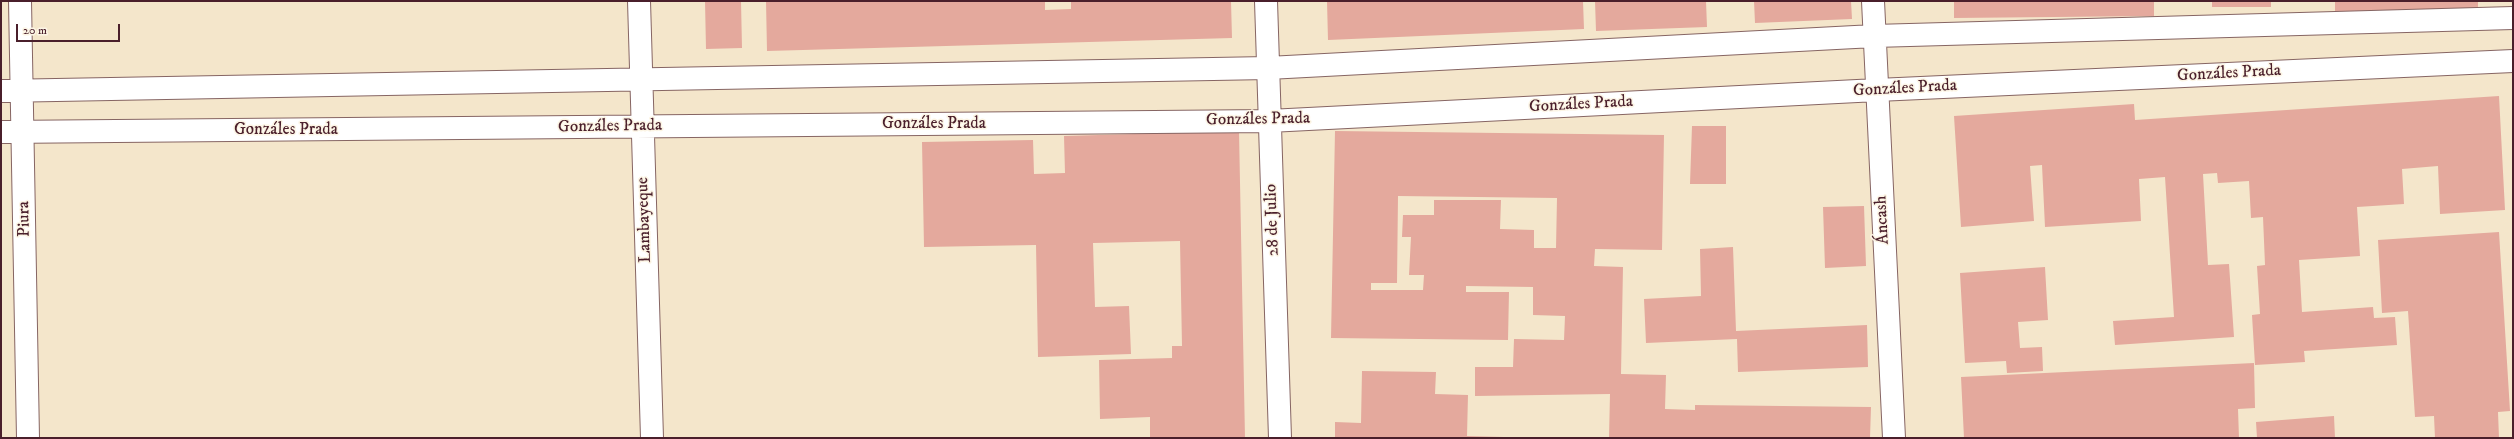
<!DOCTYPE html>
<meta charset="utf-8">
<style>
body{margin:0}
#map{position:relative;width:2514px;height:439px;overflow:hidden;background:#f4e6cb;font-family:"IM FELL DW Pica",serif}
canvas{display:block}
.frame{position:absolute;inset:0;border:2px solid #4a1f2b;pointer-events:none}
.scale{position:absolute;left:16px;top:24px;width:104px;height:18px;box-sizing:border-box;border:2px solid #4a1f2b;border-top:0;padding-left:5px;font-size:12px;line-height:14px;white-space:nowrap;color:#4a1f2b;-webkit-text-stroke:3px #fcf5e5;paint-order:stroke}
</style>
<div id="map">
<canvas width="2514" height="439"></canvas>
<div class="frame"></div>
<div class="scale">20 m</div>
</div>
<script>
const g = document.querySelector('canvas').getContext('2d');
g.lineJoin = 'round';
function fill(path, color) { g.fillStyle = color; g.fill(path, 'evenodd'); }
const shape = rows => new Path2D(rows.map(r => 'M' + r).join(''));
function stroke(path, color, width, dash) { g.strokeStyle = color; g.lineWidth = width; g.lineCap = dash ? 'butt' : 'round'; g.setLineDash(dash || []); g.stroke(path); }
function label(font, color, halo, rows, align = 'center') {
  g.font = font + ' "IM FELL DW Pica",serif'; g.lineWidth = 3; g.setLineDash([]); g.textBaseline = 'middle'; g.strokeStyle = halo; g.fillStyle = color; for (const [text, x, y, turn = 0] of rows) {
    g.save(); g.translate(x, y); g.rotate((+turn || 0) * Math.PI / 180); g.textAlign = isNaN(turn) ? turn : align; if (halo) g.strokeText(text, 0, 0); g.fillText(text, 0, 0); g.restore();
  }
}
const building = shape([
 [705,1,741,1,742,48,706,49],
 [766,1,1045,1,1045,10,1071,9,1071,1,1231,1,1232,38,767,51],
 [1327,1,1583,1,1584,29,1328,40],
 [1595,1,1706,1,1707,27,1596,31],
 [1754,1,1851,1,1852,19,1755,23],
 [1954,1,2154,1,2154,16,1954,18],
 [2212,1,2271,1,2271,7,2212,7],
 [2335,1,2478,1,2478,12,2335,13],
 [2499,96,2505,210,2440,214,2438,166,2402,169,2404,204,2357,207,2360,256,2299,260,2302,312,2373,307,2374,318,2395,317,2397,345,2304,351,2305,362,2255,365,2252,315,2260,314,2257,266,2265,265,2263,217,2251,218,2249,181,2218,183,2217,173,2203,174,2208,265,2229,264,2234,337,2115,345,2113,321,2174,317,2165,177,2139,179,2141,221,2045,227,2042,165,2030,166,2034,221,1961,227,1954,116,2134,104,2135,120],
 [1692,126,1726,126,1726,184,1690,184],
 [1239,131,1245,438,1150,438,1150,417,1100,419,1099,360,1172,358,1172,346,1182,346,1180,241,1093,243,1095,307,1129,306,1131,354,1038,357,1036,245,924,247,922,142,1033,140,1034,174,1065,173,1064,136],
 [1335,131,1664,135,1662,250,1595,249,1594,266,1623,267,1621,374,1666,375,1665,409,1695,410,1695,405,1871,407,1870,438,1609,438,1610,394,1475,396,1475,367,1513,367,1514,339,1564,340,1565,316,1533,315,1533,287,1466,286,1466,292,1509,292,1508,340,1331,338],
 [1398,196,1557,198,1556,248,1534,248,1534,230,1500,229,1501,200,1434,200,1434,215,1403,215,1402,237,1411,237,1409,275,1424,275,1423,290,1371,290,1371,283,1397,283],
 [1864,206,1866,266,1825,268,1823,207],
 [2499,232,2510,411,2498,412,2499,438,2435,438,2434,416,2415,417,2408,311,2382,313,2378,240],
 [1733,247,1736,331,1867,325,1868,367,1738,372,1737,339,1646,343,1644,299,1701,296,1700,249],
 [2045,267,2048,320,2018,322,2020,348,2042,347,2043,371,2007,373,2006,361,1965,363,1960,273],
 [2254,363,2255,408,2238,409,2239,438,1964,438,1961,377],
 [1362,371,1436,372,1435,394,1468,395,1467,436,1541,438,1335,438,1335,422,1361,423],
 [2334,416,2335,438,2257,438,2256,422]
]);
const minor = shape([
 [20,1,28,438],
 [639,1,652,438],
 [1266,1,1280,438],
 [1873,1,1894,438],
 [1,91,1268,68,1874,36,2513,18],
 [1,132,1269,121,1877,90,2513,61]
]);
const streetNames = [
 ["Gonzáles Prada",2229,74,-3],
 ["Gonzáles Prada",1905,89,-3],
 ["Gonzáles Prada",1581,105,-3],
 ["Gonzáles Prada",1258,120,-1],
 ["Gonzáles Prada",934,124],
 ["Gonzáles Prada",610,127,-1],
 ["Gonzáles Prada",286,130],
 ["Piura",25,219,-91],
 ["Lambayeque",645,220,-92],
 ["28 de Julio",1273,220,-92],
 ["Áncash",1883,220,-93]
];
fill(building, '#e4a99d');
stroke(minor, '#866563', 24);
stroke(minor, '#fff', 22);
label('17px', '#4a1f2b', '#fcf5e5', streetNames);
</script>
